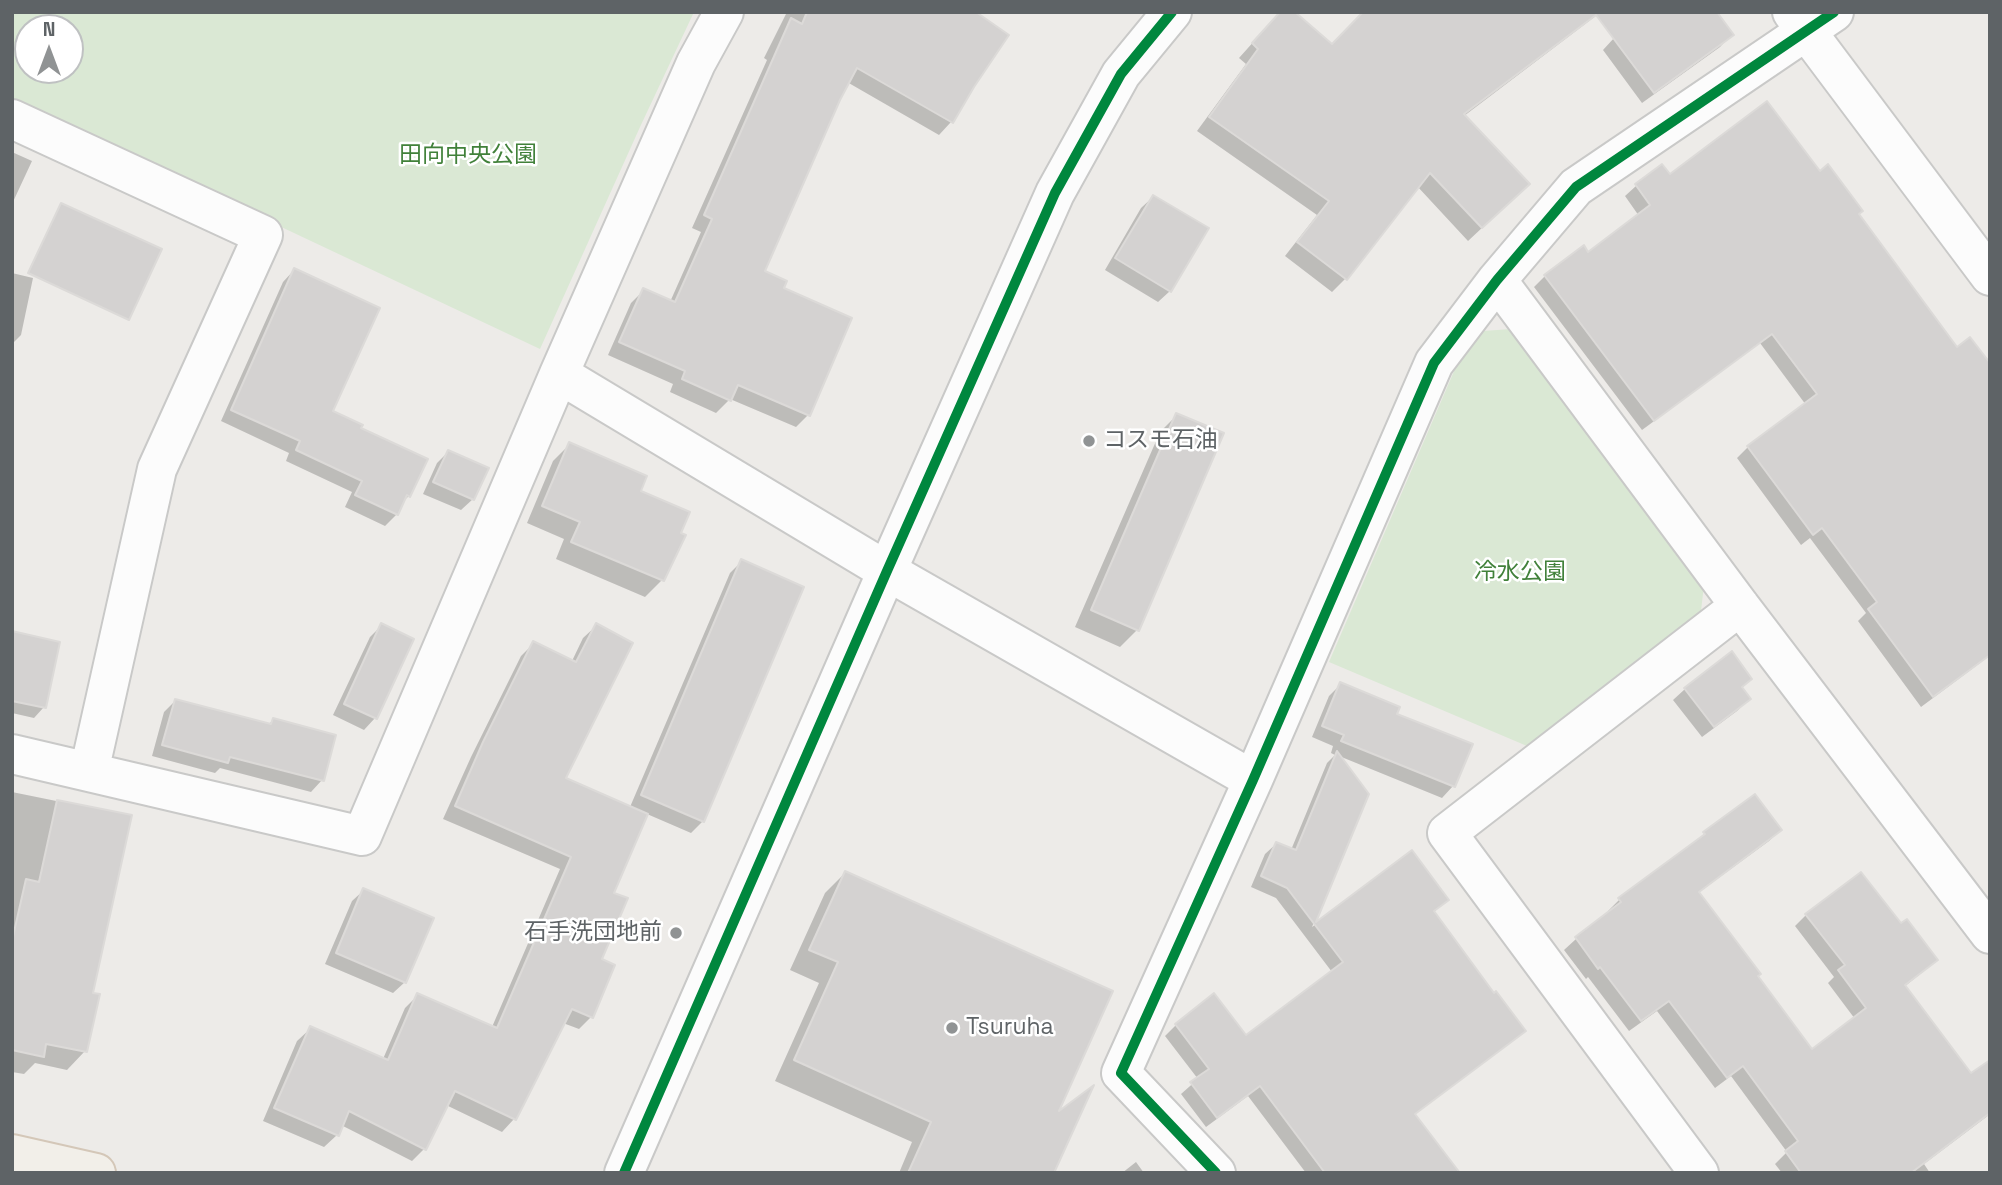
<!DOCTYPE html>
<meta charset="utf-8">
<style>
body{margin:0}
#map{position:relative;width:2002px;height:1185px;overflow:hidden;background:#edebe8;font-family:"Space Grotesk",sans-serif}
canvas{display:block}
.frame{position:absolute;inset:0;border:14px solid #5e6366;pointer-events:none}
.north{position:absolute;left:14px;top:14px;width:70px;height:70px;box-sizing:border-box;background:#fff;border:2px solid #bfc1c2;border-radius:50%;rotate:0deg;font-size:19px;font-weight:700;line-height:28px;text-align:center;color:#5e6366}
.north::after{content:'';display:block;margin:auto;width:24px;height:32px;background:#909394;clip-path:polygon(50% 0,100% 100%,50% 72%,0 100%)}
</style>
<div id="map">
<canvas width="2002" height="1185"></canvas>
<div class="frame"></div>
<div class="north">N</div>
</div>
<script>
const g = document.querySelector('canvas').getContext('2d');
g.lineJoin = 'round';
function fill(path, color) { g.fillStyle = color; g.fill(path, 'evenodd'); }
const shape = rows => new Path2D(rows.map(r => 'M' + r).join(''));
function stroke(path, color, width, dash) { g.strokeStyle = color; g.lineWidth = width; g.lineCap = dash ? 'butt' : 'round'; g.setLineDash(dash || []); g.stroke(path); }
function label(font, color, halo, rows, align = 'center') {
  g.font = font + ' "Space Grotesk","Noto Sans JP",sans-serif'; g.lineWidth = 5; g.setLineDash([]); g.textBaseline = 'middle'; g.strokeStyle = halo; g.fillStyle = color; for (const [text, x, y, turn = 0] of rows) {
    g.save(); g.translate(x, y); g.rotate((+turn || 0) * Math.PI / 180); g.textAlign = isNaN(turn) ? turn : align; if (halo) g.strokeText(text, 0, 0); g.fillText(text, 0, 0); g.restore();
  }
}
const green = shape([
 [12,12,694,12,640,127,540,349,12,100],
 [28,28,70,28,70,70,28,70],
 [1511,329,1704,585,1701,611,1527,746,1329,662,1461,355,1483,331]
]);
const shadow = shape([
 [787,12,973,12,951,122,939,135,847,82,762,271,782,289,808,415,796,427,730,399,716,413,670,392,673,384,608,355,631,303,644,290,670,302,701,232,692,228,767,60,764,58],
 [1601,12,1464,116,1514,198,1468,241,1417,186,1345,279,1332,292,1285,256,1317,215,1197,131,1246,64,1239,58,1273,20,1332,47],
 [1731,35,1720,47,1642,103,1603,50,1614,38],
 [12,152,32,161,12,204],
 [1662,166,1669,176,1820,173,1857,214,1990,653,1980,663,1921,707,1858,621,1866,613,1810,538,1801,545,1737,458,1748,447,1806,405,1760,343,1642,430,1534,287,1545,276,1588,254,1639,216,1625,196,1636,186],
 [1153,197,1170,291,1158,302,1105,270,1141,208],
 [294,270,331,412,359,429,409,496,402,502,397,514,385,526,345,507,352,492,286,461,289,453,221,421,283,282],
 [12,273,33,278,21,335,12,344],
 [1177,415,1137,630,1120,647,1075,627,1160,432],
 [570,444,638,492,662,580,645,597,556,559,564,539,527,523,553,461],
 [448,452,473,499,461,510,423,494,437,463],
 [742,561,703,821,691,833,647,814,612,894,591,1017,579,1029,563,1023,514,1119,502,1132,446,1105,425,1148,412,1161,341,1125,337,1135,324,1147,263,1121,297,1041,310,1029,383,1059,405,1008,418,995,492,1027,560,869,443,819,471,757,521,656,534,643,572,661,583,638,596,626,564,779,630,807,730,573],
 [381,626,375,718,364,730,333,715,370,637],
 [12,633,44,707,34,718,12,713],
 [1750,679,1741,689,1749,699,1737,711,1702,737,1673,700,1685,689],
 [1341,684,1394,715,1453,786,1442,798,1339,756,1367,794,1312,927,1412,853,1447,900,1433,913,1494,995,1524,1031,1513,1041,1414,1115,1359,1144,1321,1173,1306,1173,1248,1096,1206,1127,1181,1094,1198,1079,1165,1036,1176,1025,1246,1038,1332,972,1276,898,1251,887,1265,854,1276,844,1291,850,1327,763,1335,755,1331,753,1333,746,1312,737,1329,696],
 [175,701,268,725,273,720,322,780,311,792,220,768,215,773,152,756,164,712],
 [12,792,130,816,91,994,85,1051,67,1070,35,1063,24,1074,12,1072],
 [1780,830,1769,841,1698,893,1756,977,1812,1051,1855,1019,1828,983,1834,977,1795,926,1806,915,1901,926,1936,960,1924,971,1904,987,1971,1076,1990,1062,1990,1116,1989,1115,1924,1164,1930,1173,1782,1173,1775,1164,1787,1152,1731,1076,1715,1088,1657,1011,1629,1031,1588,977,1586,979,1564,950,1576,939,1610,913,1608,911,1619,900,1694,845,1705,833],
 [845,873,1055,1116,1052,1173,899,1173,912,1142,775,1081,819,983,790,970,825,893],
 [364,890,405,982,393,993,325,964,352,901],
 [1136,1162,1144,1173,1122,1173]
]);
const building = shape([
 [807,12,976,12,1009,35,974,87,953,123,857,68,840,100,765,271,787,281,784,288,852,318,810,416,738,385,731,401,682,379,685,371,619,342,643,288,675,302,712,219,704,215,791,18,802,24,807,12],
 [1280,12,1295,12,1332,44,1363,12,1717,12,1734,35,1654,93,1596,15,1464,114,1530,184,1482,228,1430,173,1347,280,1297,242,1329,201,1209,117,1258,49,1252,43,1280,12],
 [1767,101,1820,171,1828,164,1863,211,1859,214,1957,347,1970,337,1990,363,1990,655,1933,697,1868,609,1877,602,1822,528,1813,535,1747,446,1817,394,1772,334,1654,421,1544,275,1584,245,1588,252,1650,205,1635,184,1662,164,1670,174,1767,101],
 [1153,195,1209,228,1171,292,1115,258,1153,195],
 [61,203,162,249,129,320,28,273,61,203],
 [294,268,380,308,333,411,363,425,361,428,428,459,410,497,407,495,398,515,355,495,362,481,296,450,300,441,231,410,294,268],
 [1176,413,1224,433,1139,631,1091,610,1176,413],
 [569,442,647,476,641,491,690,512,681,533,686,535,664,581,571,542,580,522,542,506,569,442],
 [448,450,489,468,474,500,433,482,448,450],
 [741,559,804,587,704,822,641,795,741,559],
 [381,623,414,639,377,719,344,704,381,623],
 [596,623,633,643,566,778,648,814,614,893,628,898,602,959,615,965,593,1018,572,1009,516,1120,455,1091,426,1150,349,1111,339,1136,274,1108,310,1026,388,1060,417,993,497,1028,571,857,455,806,483,742,533,641,576,662,596,623],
 [12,631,60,642,46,708,12,701,12,631],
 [1732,651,1752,679,1742,687,1751,699,1714,727,1684,688,1732,651],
 [1340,682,1400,707,1397,714,1473,744,1455,787,1341,741,1344,735,1322,726,1340,682],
 [175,699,271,724,273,718,336,735,324,781,230,757,228,763,162,745,175,699],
 [1337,751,1369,794,1316,922,1412,850,1449,900,1434,911,1494,993,1496,991,1526,1031,1415,1114,1460,1173,1325,1173,1260,1086,1217,1118,1190,1082,1209,1069,1175,1024,1214,993,1246,1035,1343,962,1287,888,1261,876,1276,842,1296,850,1337,751],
 [1755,794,1782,830,1699,892,1761,974,1758,976,1812,1049,1866,1008,1838,970,1845,965,1805,914,1861,872,1901,923,1907,919,1938,960,1905,985,1971,1073,1990,1060,1990,1113,1911,1173,1801,1173,1785,1151,1798,1141,1743,1066,1727,1078,1669,1001,1641,1021,1600,967,1598,969,1575,937,1621,902,1618,898,1705,834,1703,832,1755,794],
 [57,800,132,815,93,993,100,994,87,1052,46,1044,44,1057,12,1050,12,941,26,879,39,882,57,800],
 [845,871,1113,991,1059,1111,1094,1085,1054,1173,908,1173,931,1122,794,1060,838,962,809,950,845,871],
 [363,888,434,918,406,983,336,953,363,888]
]);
const street = shape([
 [1792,12,1990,276],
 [12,119,263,235,157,469,89,772],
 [1497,280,1740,606,1990,934],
 [559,374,887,571,1253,780],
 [12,754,362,836,559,374,696,63,724,12],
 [1216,1173,1121,1073,1253,780,1434,363,1497,280,1576,187,1834,12],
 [1699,1173,1447,833,1740,606]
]);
const secondary = shape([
 [624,1173,887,571,1055,193,1121,74,1172,12]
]);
const primary = shape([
 [12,1154,96,1173]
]);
const cycleway = shape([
 [624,1173,887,571,1055,193,1121,74,1172,12],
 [1216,1173,1121,1073,1253,780,1434,363,1497,280,1576,187,1834,12]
]);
const markers = [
 [1089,441,7,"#909394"],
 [676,933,7,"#909394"],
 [952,1028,7,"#909394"]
];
const parkNames = [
 ["田向中央公園",468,156],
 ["冷水公園",1520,573]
];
const poiNames = [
 ["コスモ石油",1103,441],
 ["石手洗団地前",662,933,"right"],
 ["Tsuruha",966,1028]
];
fill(green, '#dae8d4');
fill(shadow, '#0003');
fill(building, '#d4d2d1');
stroke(building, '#dcdad8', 2);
stroke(street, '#c9c9c8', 42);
stroke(secondary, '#c9c9c8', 42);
stroke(primary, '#d4c7b8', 42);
stroke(street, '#fcfcfc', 38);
stroke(secondary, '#fcfcfc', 38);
stroke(primary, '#f2efe9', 38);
stroke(cycleway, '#00873e', 10);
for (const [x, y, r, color] of markers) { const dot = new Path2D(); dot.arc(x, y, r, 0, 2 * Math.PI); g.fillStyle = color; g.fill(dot); stroke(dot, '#fff', 2.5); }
label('23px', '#41813a', '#fff', parkNames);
label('23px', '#5e6366', '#fff', poiNames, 'left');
</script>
